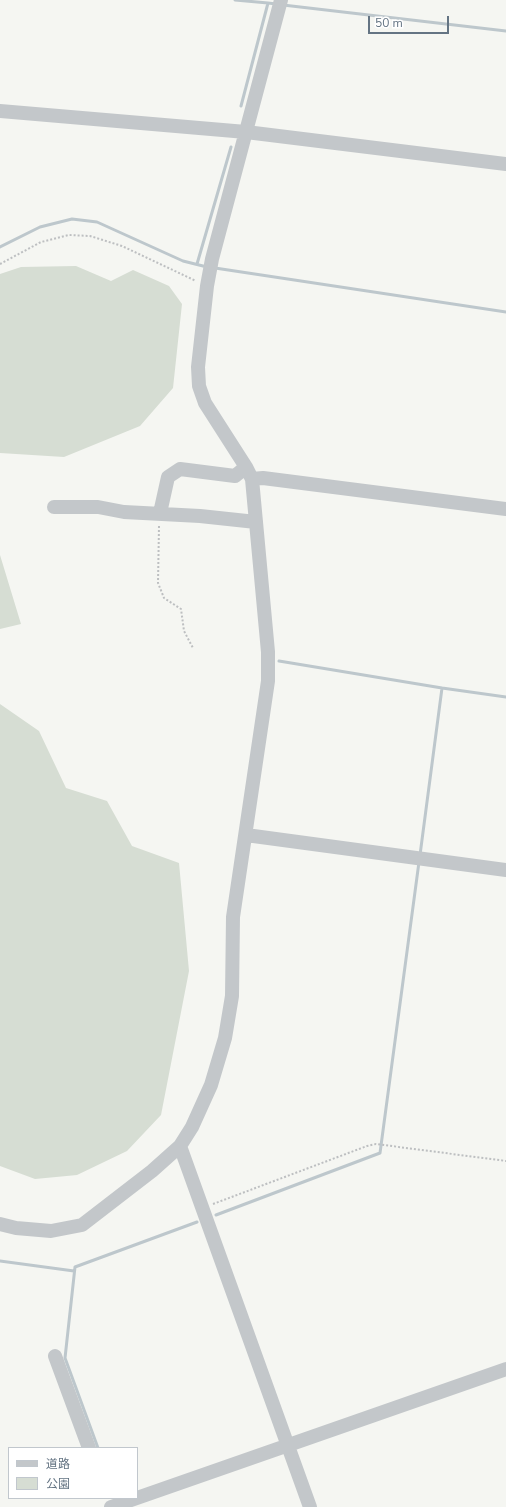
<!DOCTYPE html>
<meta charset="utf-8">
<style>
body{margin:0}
#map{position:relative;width:506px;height:1507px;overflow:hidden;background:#f5f6f2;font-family:"Nunito Sans","Noto Sans JP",sans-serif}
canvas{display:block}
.legend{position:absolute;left:8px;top:1447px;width:130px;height:52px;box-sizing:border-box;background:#fff;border:1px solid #c1c7cd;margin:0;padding:5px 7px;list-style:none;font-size:12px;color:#647483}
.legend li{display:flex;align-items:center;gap:8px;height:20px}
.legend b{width:20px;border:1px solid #c1c7cd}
.scale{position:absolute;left:368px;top:16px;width:81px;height:18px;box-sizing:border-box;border:2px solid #647483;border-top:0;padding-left:5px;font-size:12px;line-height:14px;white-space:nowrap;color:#647483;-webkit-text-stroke:3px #fff;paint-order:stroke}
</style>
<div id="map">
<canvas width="506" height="1507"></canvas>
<ul class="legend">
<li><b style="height:5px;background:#c3c7ca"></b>道路</li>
<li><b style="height:11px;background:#d6ddd3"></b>公園</li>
</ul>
<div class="scale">50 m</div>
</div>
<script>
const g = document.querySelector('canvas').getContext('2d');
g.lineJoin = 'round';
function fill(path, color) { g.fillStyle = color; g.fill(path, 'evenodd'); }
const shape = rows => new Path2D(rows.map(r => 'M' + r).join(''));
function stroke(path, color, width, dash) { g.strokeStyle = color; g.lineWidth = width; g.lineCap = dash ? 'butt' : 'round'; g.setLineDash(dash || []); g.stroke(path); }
const green = shape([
 [76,266,111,281,133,270,169,286,182,304,173,388,140,426,64,457,0,453,0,274,21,267],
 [0,555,21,624,0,629],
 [0,704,39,731,66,788,107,801,132,846,179,863,189,971,161,1115,127,1151,77,1175,35,1179,0,1166]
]);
const stream = shape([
 [235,0,268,3],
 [283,5,506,31],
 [241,106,268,3,276,4],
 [0,247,40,227,72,219,97,222,183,261,207,267],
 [197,264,231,147],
 [215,268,506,312],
 [279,661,442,688],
 [420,855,442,688,506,697],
 [216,1215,380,1153,419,862],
 [0,1261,74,1271],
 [98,1448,65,1358,75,1267,197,1222]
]);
const path = shape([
 [0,264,41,242,69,235,90,236,122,246,196,281],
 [159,526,158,583,164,598,181,609,184,631,193,648],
 [213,1204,367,1146,376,1144,506,1161]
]);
const minor = shape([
 [0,111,246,132,506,164],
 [252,479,263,478,506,509],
 [54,507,98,507,124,512,200,516,256,522],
 [160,513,168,477,180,469,235,476,246,467],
 [246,835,506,870],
 [180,1146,310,1507],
 [0,1224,16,1228,51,1231,82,1225,152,1171,180,1146,192,1127,211,1085,225,1038,232,996,233,917,268,681,268,652,252,479,246,467,205,403,199,386,198,367,207,286,212,259,281,0],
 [55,1356,89,1448],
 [111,1507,506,1369]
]);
fill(green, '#d6ddd3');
stroke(stream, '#bdc7cc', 3);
stroke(path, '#bdbfc1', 2, [2, 2]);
stroke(minor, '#c3c7ca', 14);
</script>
